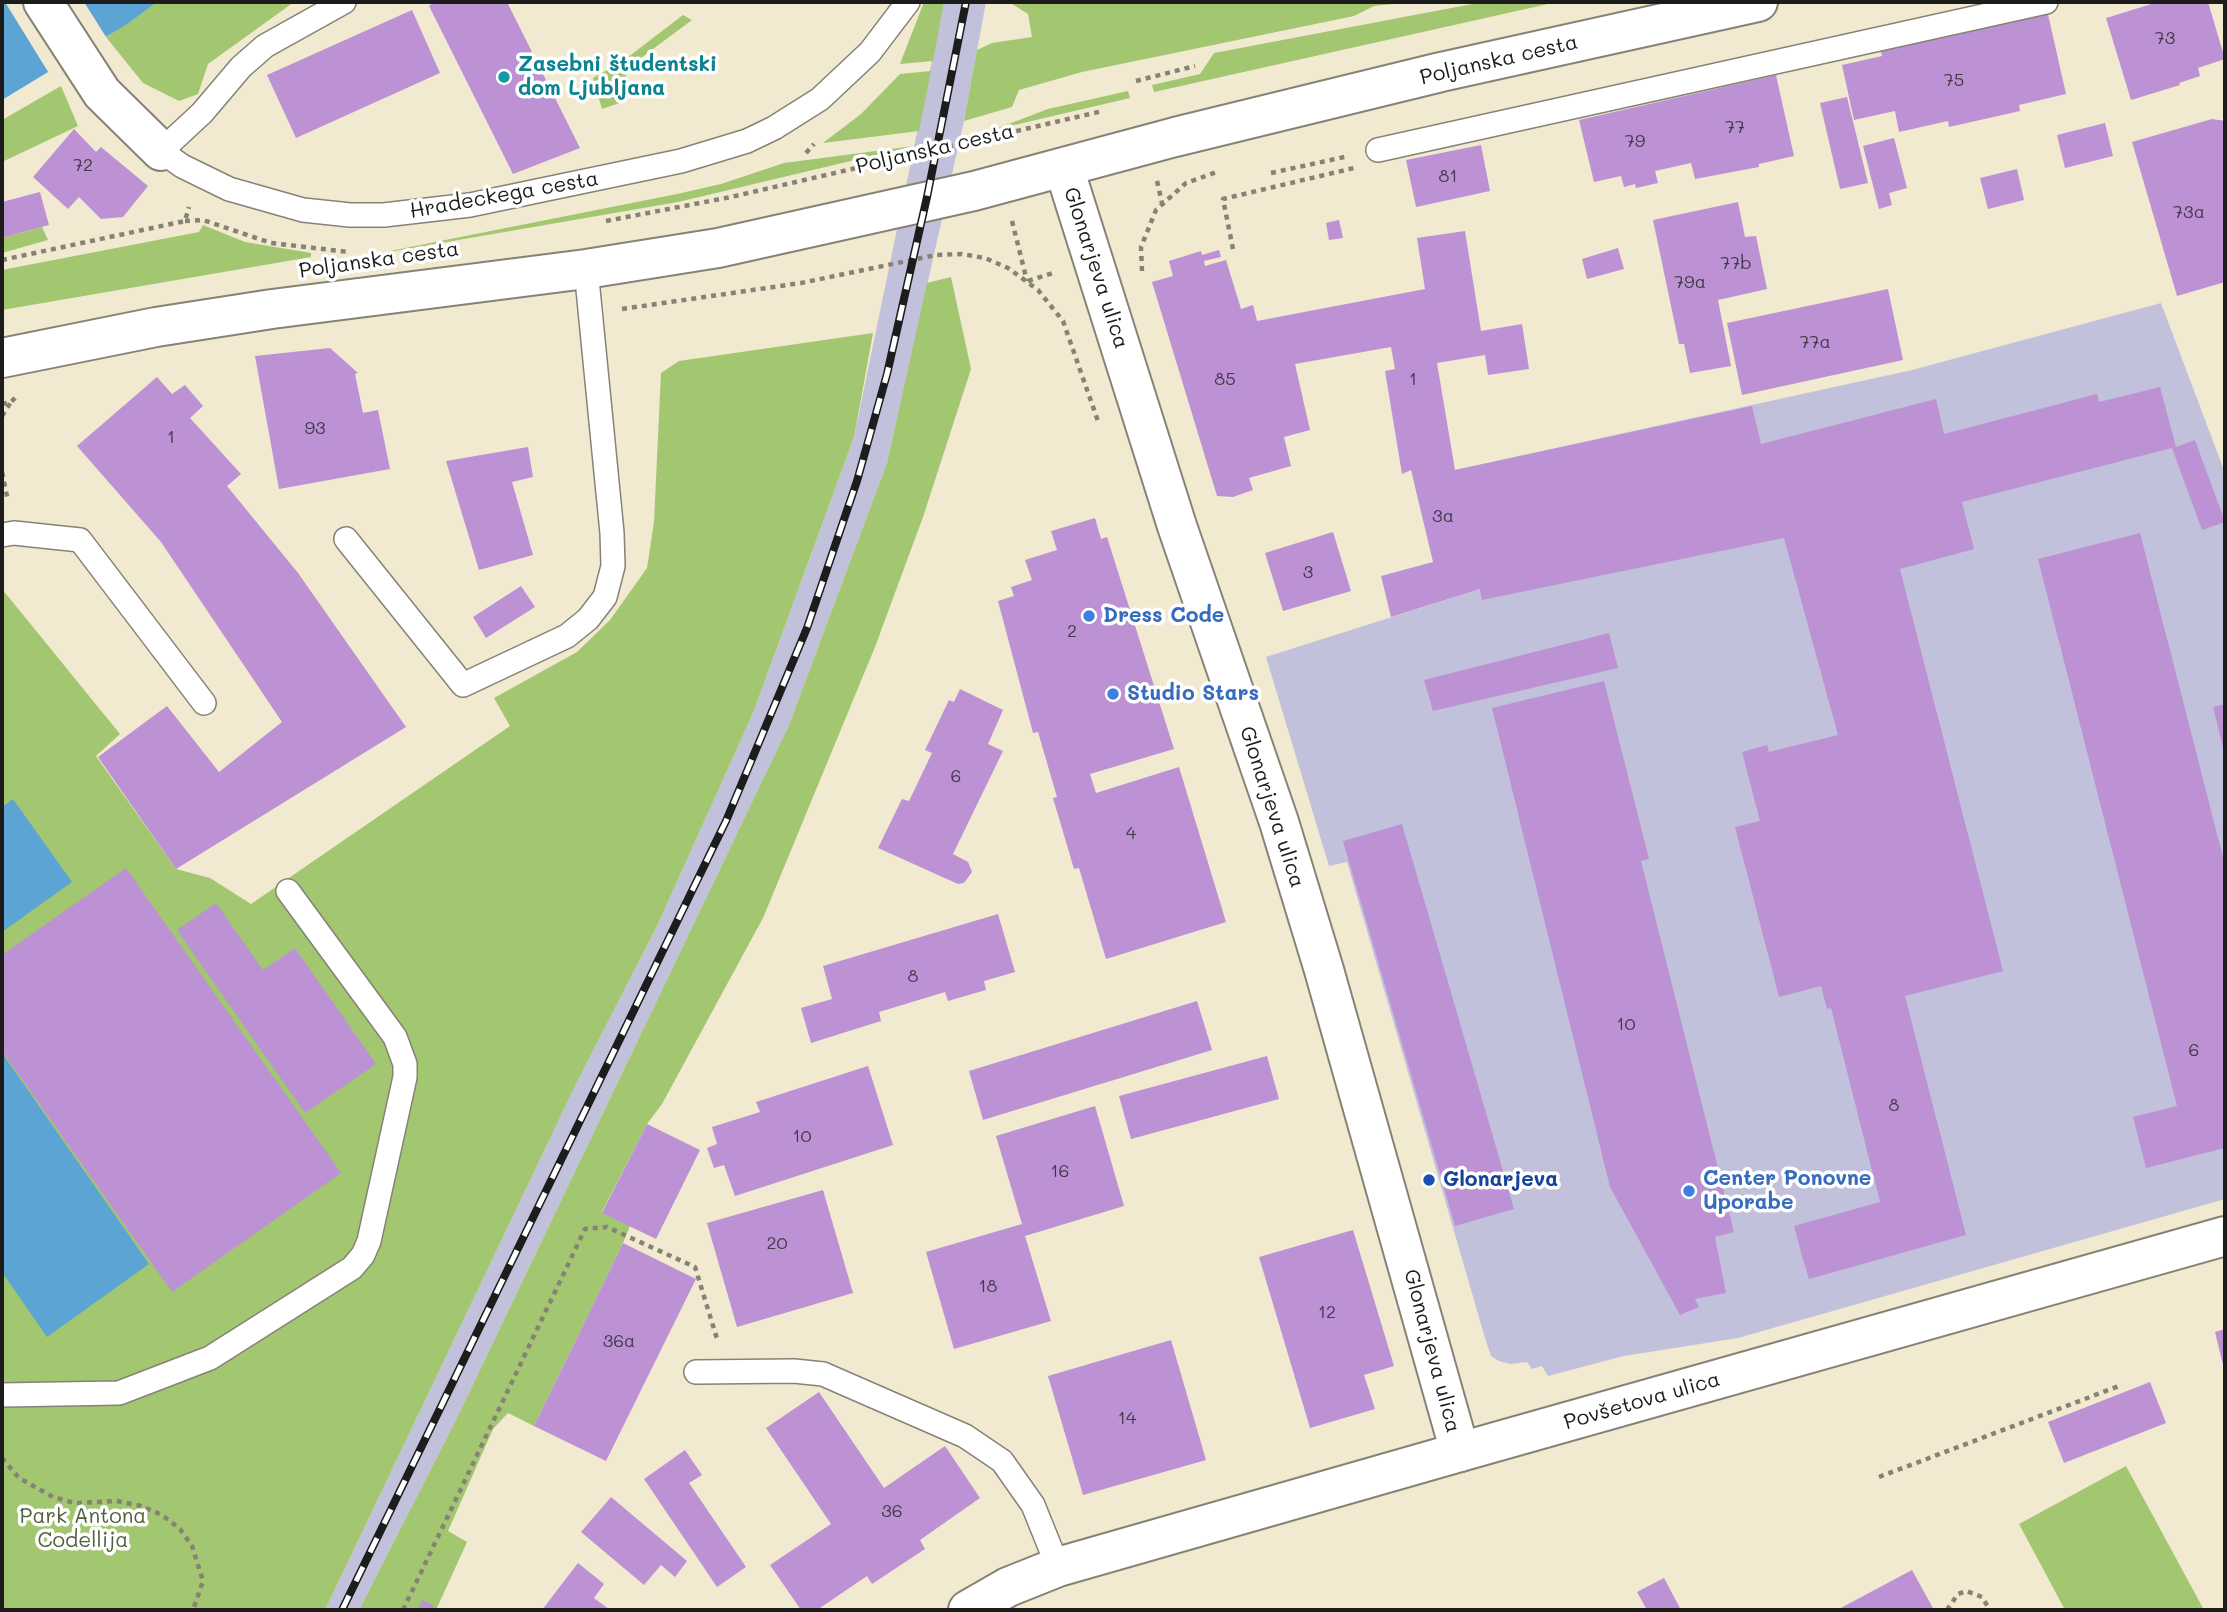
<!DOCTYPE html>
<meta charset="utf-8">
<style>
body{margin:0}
#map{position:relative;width:2227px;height:1612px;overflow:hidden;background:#f1e9d0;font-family:Mali,sans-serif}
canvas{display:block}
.frame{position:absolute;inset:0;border:4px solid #1c1c1c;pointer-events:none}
</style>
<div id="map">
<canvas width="2227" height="1612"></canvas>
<div class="frame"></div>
</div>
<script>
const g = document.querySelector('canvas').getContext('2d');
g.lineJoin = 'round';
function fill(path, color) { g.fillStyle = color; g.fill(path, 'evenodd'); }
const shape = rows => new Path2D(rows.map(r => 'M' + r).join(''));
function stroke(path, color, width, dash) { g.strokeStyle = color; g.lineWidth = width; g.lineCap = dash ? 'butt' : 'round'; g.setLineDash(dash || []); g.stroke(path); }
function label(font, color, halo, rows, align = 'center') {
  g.font = font + ' Mali,sans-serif'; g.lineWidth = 7; g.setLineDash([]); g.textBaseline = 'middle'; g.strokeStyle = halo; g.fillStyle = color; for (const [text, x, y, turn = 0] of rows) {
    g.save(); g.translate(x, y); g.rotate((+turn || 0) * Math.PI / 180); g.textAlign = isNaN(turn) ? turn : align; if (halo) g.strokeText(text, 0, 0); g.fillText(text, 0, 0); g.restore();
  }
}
const industrial = shape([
 [944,2,986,2,964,121,887,463,789,725,455,1422,359,1610,325,1610,576,1084,657,926,753,713,854,437],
 [2161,303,2225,473,2225,1199,1738,1338,1624,1356,1548,1376,1542,1366,1532,1369,1527,1362,1510,1364,1499,1361,1491,1356,1485,1338,1347,862,1329,866,1266,657,1480,589,1455,470,1912,370]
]);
const green = shape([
 [157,2,294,2,208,64,198,94,179,101,143,83,106,37],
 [924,2,944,2,933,61,900,64],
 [1009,2,1411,2,1374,6,1354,16,1082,72,1019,90,1012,107,964,121,977,50,992,43,1032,37,1028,14],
 [1483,2,1557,2,1154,92,1152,85,1200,74,1214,53],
 [683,15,692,20,626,69,625,101,602,109,593,78,623,61],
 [931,71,919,131,823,143,861,114,900,74],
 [61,86,78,126,2,162,2,120],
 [1128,91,1130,98,993,130,1048,109],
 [914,146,678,202,360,257,677,194,721,184,784,163],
 [203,225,245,242,311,253,311,257,2,310,2,270,199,232],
 [42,227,48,240,2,253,2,238],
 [951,277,971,369,923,517,875,647,763,918,662,1104,647,1124,602,1212,630,1226,623,1243,534,1426,508,1413,493,1429,448,1531,467,1542,436,1610,359,1610,455,1422,789,725,887,463,927,283],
 [873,333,854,437,753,713,657,926,576,1084,325,1610,2,1610,2,589,120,734,96,756,176,869,210,878,251,904,510,726,494,698,577,652,610,620,647,568,654,522,661,373,679,361],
 [2126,1466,2204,1610,2065,1610,2019,1524]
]);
const water = shape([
 [2,2,157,2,127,24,2,100],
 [13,799,72,882,2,932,2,807],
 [2,1053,149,1264,47,1337,2,1272]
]);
const pier = shape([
 [5,2,84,2,108,40,50,75]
]);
const building = shape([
 [434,2,507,2,580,148,513,174,429,6],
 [2158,2,2208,2,2225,59,2198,68,2200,76,2179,83,2180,85,2131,100,2106,18],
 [412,10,440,73,296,138,267,75],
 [2047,10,2066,94,2019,105,2020,111,1949,127,1948,121,1899,132,1895,111,1854,120,1842,65,1882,56,1880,48],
 [1776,75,1794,156,1759,164,1759,167,1695,179,1691,163,1655,171,1658,183,1636,188,1635,184,1624,187,1621,176,1594,182,1579,120],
 [1847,97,1868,183,1840,189,1820,103],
 [2212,119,2225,121,2225,282,2177,296,2132,142],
 [2105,123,2113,156,2065,168,2057,135],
 [74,129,96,152,101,147,148,186,123,217,101,219,79,197,68,209,33,177],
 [1894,138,1907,188,1889,193,1892,205,1879,209,1863,146],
 [1481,145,1490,191,1416,207,1406,160],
 [2017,169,2024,200,1988,209,1980,178],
 [40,192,49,225,2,238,2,202],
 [1738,202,1745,237,1756,236,1767,289,1718,300,1731,366,1690,373,1684,344,1679,344,1653,220],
 [1339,220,1343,238,1329,240,1326,223],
 [1465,231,1481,331,1522,324,1529,369,1488,375,1485,355,1437,363,1455,470,1752,406,1761,444,1936,399,1944,434,2097,394,2099,402,2160,387,2176,447,2195,440,2225,522,2202,530,2172,448,1962,502,1974,549,1900,569,2003,971,1905,996,1966,1235,1809,1279,1802,1256,1794,1226,1880,1202,1831,1008,1827,1009,1821,986,1779,997,1735,827,1760,821,1742,752,1767,745,1769,752,1838,735,1784,538,1482,600,1480,589,1391,617,1381,576,1433,562,1411,470,1402,474,1385,371,1395,369,1391,347,1295,364,1310,430,1284,437,1291,466,1249,478,1253,490,1233,497,1217,496,1152,282,1173,276,1169,261,1201,251,1202,255,1219,250,1221,257,1204,261,1205,266,1226,260,1241,309,1253,305,1257,321,1425,289,1417,238],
 [1618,248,1624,269,1587,279,1582,259],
 [1888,289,1903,360,1742,395,1727,323],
 [330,348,358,373,355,374,363,413,378,410,390,469,279,489,255,356],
 [157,377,172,394,185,385,203,406,190,418,241,474,227,486,298,573,406,727,176,869,98,757,167,706,219,772,282,722,161,542,77,446],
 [528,447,533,477,512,482,533,555,479,570,446,461],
 [1095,518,1101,539,1107,537,1174,749,1090,774,1096,793,1179,767,1226,922,1106,959,1079,868,1074,869,1053,798,1057,797,1038,732,1033,733,998,601,1014,596,1011,587,1032,580,1025,560,1057,550,1051,531],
 [1333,532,1351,591,1283,611,1265,553],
 [2140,533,2225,865,2225,1148,2146,1168,2133,1117,2177,1106,2038,559],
 [521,586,535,607,486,638,473,617],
 [1609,633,1618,668,1433,711,1424,680],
 [1604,681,1649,859,1641,861,1734,1232,1715,1237,1726,1293,1695,1299,1699,1307,1680,1315,1610,1187,1492,708],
 [960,689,1003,710,988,744,1003,751,953,854,968,862,972,872,964,883,958,884,878,848,902,799,909,801,932,753,925,750,949,700,954,702],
 [2225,704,2225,752,2224,752,2213,707],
 [1402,824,1514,1209,1455,1226,1343,841],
 [126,868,341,1173,172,1292,2,1051,2,955],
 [216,903,263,970,295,948,376,1064,305,1113,177,930],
 [998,914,1015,972,984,981,986,990,948,1001,945,992,879,1012,881,1021,811,1043,801,1008,832,999,823,966],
 [1197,1001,1212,1050,983,1120,969,1071],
 [1267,1056,1279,1099,1131,1139,1119,1096],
 [868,1066,893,1145,735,1196,724,1165,714,1168,707,1148,717,1144,712,1127,760,1112,756,1102],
 [1095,1106,1124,1206,1025,1236,1051,1321,954,1349,926,1252,1022,1224,996,1136],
 [647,1124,700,1150,656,1239,602,1213],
 [823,1190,853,1293,737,1327,707,1223],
 [1353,1230,1394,1366,1364,1375,1375,1409,1310,1428,1259,1257],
 [623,1243,696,1279,606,1461,534,1426],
 [2225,1329,2225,1369,2224,1369,2215,1332],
 [1171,1340,1206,1460,1083,1495,1048,1376],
 [2150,1382,2166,1423,2064,1463,2048,1422],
 [819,1392,884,1488,945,1446,980,1498,920,1540,925,1549,872,1584,867,1576,817,1610,801,1610,770,1565,831,1524,766,1428],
 [685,1450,702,1475,689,1483,746,1567,717,1587,644,1479],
 [611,1497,687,1561,675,1577,661,1565,644,1585,581,1532],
 [578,1563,604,1584,594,1598,610,1610,542,1610],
 [1912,1570,1934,1610,1837,1610],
 [1664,1578,1681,1610,1647,1610,1637,1592],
 [423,1600,434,1606,432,1610,417,1610]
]);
const path = shape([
 [1136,81,1195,66],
 [806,153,814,144],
 [1271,173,1349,156],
 [1157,181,1162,203],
 [185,221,203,220,271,243,349,252],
 [606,221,731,197,1103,111],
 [1012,221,1027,281],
 [1233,249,1223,199,1354,168],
 [2,260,185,221,189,207],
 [1142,271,1141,247,1156,210,1186,183,1217,172],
 [1028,281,1056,272],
 [622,309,801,283,936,255,962,254,985,258,1008,268,1038,290,1063,321,1099,424],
 [2,404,11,402,16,397],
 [2,416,11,402],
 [2,472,8,501],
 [2,1458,19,1478,53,1497,75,1503,117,1501,141,1506,162,1515,180,1529,192,1546,203,1581,193,1610],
 [1879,1477,2119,1386],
 [403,1610,585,1229,607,1227,695,1267,718,1342],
 [1947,1610,1958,1594,1966,1591,1982,1597,1990,1610]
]);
const service = shape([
 [344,2,265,46,241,67,202,113,161,151,182,166,229,189,303,210,350,215,384,215,470,205,681,161,747,141,774,128,820,99,870,52,908,2],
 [1378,150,2046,2],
 [2,535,14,533,80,540,204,703],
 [346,539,463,685,567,636,588,619,605,597,613,566,612,533,586,269],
 [696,1372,794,1371,823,1374,965,1436,1002,1461,1033,1505,1058,1567],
 [2,1395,119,1393,210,1358,352,1268,363,1255,369,1241,405,1077,405,1064,395,1037,288,891]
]);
const minor = shape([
 [43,2,102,93,161,151],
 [1460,1452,2225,1236]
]);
const tertiary = shape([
 [968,1610,1008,1587,1058,1567,1460,1452,1324,970,1279,822,1177,526,1064,168]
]);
const secondary = shape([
 [2,358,156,327,272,309,586,269,718,248,974,191,1175,137,1441,72,1758,2]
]);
const rail = shape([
 [342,1610,726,821,807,628,857,481,887,374,927,197,966,2]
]);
const markers = [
 [504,77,7,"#0f9aa8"],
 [1089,616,7,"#3f7fe0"],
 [1113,694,7,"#3f7fe0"],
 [1429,1180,7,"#1a4fb4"],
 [1689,1191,7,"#3f7fe0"]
];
const numberNames = [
 ["73",2165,38],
 ["75",1954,80],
 ["77",1735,127],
 ["79",1635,141],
 ["72",83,165],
 ["81",1448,176],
 ["73a",2189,212],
 ["77b",1736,263],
 ["79a",1690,282],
 ["77a",1815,342],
 ["85",1225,379],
 ["1",1413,379],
 ["93",315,428],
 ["1",171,437],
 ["3a",1443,516],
 ["3",1308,572],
 ["2",1072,631],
 ["6",956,776],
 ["4",1131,833],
 ["8",913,976],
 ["10",1626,1024],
 ["6",2194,1050],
 ["8",1894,1105],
 ["10",802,1136],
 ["16",1060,1171],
 ["20",777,1243],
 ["18",988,1286],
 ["12",1327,1312],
 ["36a",619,1341],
 ["14",1127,1418],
 ["36",892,1511]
];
const streetNames = [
 ["Poljanska cesta",1499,60,-13],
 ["Poljanska cesta",935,149,-13],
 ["Hradeckega cesta",504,195,-10],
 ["Poljanska cesta",379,260,-8],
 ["Glonarjeva ulica",1096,268,72],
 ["Glonarjeva ulica",1272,807,72],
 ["Glonarjeva ulica",1432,1351,75],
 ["Povšetova ulica",1642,1401,-16]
];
const cultureNames = [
 ["Zasebni študentski",518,65],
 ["dom Ljubljana",518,89]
];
const shopNames = [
 ["Dress Code",1103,616],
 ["Studio Stars",1127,694],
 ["Center Ponovne",1703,1179],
 ["Uporabe",1703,1203]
];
const transitNames = [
 ["Glonarjeva",1443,1180]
];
const parkNames = [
 ["Park Antona",83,1517],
 ["Codellija",83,1541]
];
fill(industrial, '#c2c1dc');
fill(green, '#a3c670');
fill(water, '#5ca4d3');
fill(pier, '#f1e9d0');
fill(building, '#bc92d5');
stroke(service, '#868276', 26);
stroke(minor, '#868276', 42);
stroke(tertiary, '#868276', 42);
stroke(secondary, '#868276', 42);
stroke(path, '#868276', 4.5, [5, 5]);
stroke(service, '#fff', 23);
stroke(minor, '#fff', 38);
stroke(tertiary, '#fff', 38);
stroke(secondary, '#fff', 38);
stroke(rail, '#1c1c1c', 8);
stroke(rail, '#fff', 5, [16]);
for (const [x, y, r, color] of markers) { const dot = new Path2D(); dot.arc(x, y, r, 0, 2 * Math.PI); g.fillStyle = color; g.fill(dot); stroke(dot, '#fff', 2.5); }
label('18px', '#443a4a', null, numberNames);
label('21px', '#1c1c1c', '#fff', streetNames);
label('bold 21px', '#0d838f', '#fff', cultureNames, 'left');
label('bold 21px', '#366cbe', '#fff', shopNames, 'left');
label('bold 21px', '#164399', '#fff', transitNames, 'left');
label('21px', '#52603e', '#fff', parkNames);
</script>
